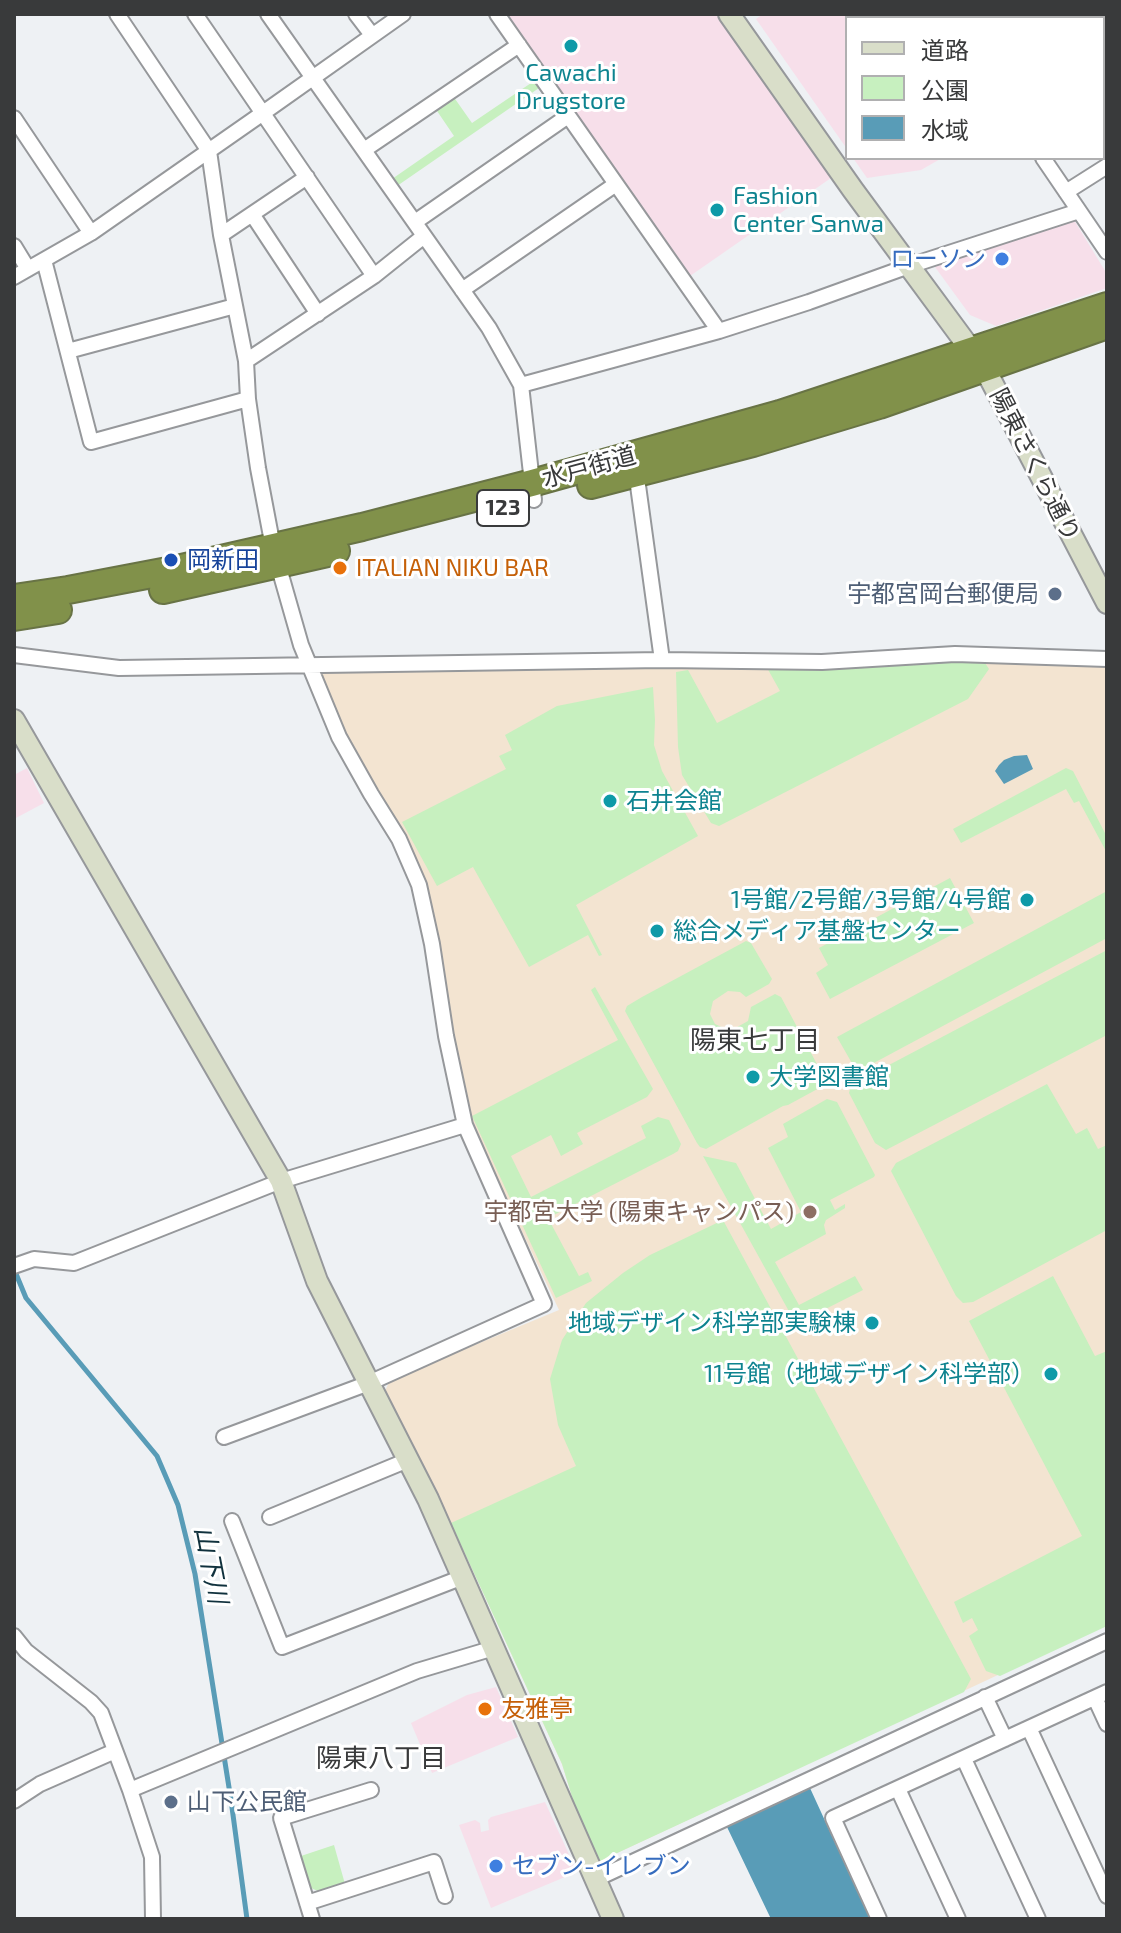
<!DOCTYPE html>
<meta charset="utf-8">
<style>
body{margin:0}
#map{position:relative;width:1121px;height:1933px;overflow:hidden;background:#eef1f4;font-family:"Exo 2","Noto Sans JP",sans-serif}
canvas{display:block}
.frame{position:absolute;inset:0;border:16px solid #393a3b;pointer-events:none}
.legend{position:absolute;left:845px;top:16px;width:260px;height:144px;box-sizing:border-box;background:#fff;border:2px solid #b0b0b1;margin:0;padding:10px 14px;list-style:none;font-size:24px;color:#393a3b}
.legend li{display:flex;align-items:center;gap:16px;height:40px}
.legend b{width:40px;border:2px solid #b0b0b1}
</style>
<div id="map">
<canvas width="1121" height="1933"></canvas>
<div class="frame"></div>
<ul class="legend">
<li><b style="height:10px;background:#d9dec9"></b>道路</li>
<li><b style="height:22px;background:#c7f0bf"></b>公園</li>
<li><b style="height:22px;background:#599cb7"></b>水域</li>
</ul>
</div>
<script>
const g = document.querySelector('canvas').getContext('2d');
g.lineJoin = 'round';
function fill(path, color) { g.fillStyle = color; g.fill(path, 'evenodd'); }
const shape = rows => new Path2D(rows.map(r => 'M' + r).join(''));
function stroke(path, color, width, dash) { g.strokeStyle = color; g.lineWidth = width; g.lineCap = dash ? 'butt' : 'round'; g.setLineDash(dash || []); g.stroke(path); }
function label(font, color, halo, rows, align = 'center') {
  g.font = font + ' "Exo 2","Noto Sans JP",sans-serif'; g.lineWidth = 6; g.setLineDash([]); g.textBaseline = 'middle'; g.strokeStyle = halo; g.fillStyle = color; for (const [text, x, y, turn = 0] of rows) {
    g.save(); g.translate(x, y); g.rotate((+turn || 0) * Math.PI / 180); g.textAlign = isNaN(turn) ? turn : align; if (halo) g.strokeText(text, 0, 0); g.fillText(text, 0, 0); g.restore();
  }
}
const commercial = shape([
 [503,14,716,14,831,178,690,276],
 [763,14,936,14,939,18,847,18,847,149,756,19],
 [853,158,942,158,921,170,867,178],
 [1071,218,1074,220,1107,274,1107,288,996,326,970,315,935,267],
 [27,768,44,803,14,819,14,775],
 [496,1687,518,1737,432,1773,411,1723,467,1695],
 [545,1802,577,1872,491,1908,459,1825,475,1820,480,1823,481,1832,489,1830,488,1820,491,1817]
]);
const education = shape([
 [924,659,1107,667,1107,1624,600,1861,574,1803,562,1764,451,1523,385,1391,390,1380,559,1310,466,1113,428,903,341,734,319,669]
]);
const green = shape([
 [534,81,539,88,397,186,392,179,454,136,435,108,453,96,472,123],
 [983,660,989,669,968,699,719,826,711,823,682,775,678,747,676,672,688,670,717,723,780,691,766,666],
 [653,687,655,720,654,745,662,771,698,836,576,905,602,955,599,956,588,935,529,967,473,867,437,886,402,822,506,769,499,756,512,750,505,735,557,706],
 [1066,768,1073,771,1107,837,1107,853,1079,801,1074,803,1066,789,961,843,953,829],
 [950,878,974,923,830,999,816,973,828,965,819,948],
 [1107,891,1107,938,857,1072,837,1037],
 [746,941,751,943,772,979,769,984,746,997,740,992,728,991,713,1001,710,1014,715,1024,730,1031,748,1021,751,1007,775,994,781,997,826,1081,823,1086,788,1105,783,1106,706,1149,700,1147,697,1143,625,1011,627,1006,642,997],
 [1107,950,1107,1035,886,1150,875,1143,849,1093,851,1085],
 [595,987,653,1089,647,1097,577,1133,583,1144,561,1156,551,1135,511,1156,531,1197,646,1138,641,1126,658,1117,669,1120,681,1144,678,1151,673,1154,548,1218,579,1276,588,1272,592,1281,556,1298,472,1116,618,1040,591,990],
 [1047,1084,1076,1134,1087,1128,1098,1149,1107,1145,1107,1230,973,1302,963,1303,956,1296,891,1171,896,1163],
 [827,1099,837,1102,875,1175,874,1177,830,1200,835,1210,845,1204,845,1208,826,1220,824,1225,826,1234,775,1262,799,1305,855,1276,863,1290,796,1324,703,1156,736,1163,771,1229,801,1212,768,1148,788,1137,783,1124],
 [723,1220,971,1679,964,1692,600,1861,574,1803,562,1764,451,1523,576,1466,558,1425,550,1379,562,1340,586,1303,623,1273,650,1255],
 [1053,1276,1095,1356,1107,1351,1107,1626,1000,1676,986,1671,969,1636,978,1630,972,1618,963,1623,954,1602,1082,1536,969,1321],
 [334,1845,345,1884,320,1892,311,1888,301,1856]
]);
const water = shape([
 [1027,755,1033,769,1004,784,995,771,999,765,1004,760,1014,756],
 [810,1788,870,1919,771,1919,727,1827]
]);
const stream = shape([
 [14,1269,26,1298,157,1456,178,1505,195,1574,231,1800,247,1919]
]);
const street = shape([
 [117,14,209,151,221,235,246,361,248,399],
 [195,14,374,276],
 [268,14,489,328,521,385],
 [356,14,372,35],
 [497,14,719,331],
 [943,14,946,18],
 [14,118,91,233],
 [364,150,519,45],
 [1043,158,1107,252],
 [1066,192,1107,166],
 [252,214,318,314],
 [415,222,568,116],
 [221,235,307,177],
 [14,246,28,269],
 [44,260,91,442,248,399,258,468,273,547,301,645,339,737,371,794,399,839,419,885,432,944,446,1036,465,1125,544,1304,369,1383,224,1437],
 [14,277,91,233,263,113,403,14],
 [462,290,616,184],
 [68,351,235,306],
 [246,361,374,276,424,236],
 [636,471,662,660],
 [534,500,521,385,719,331,809,302,909,266,1079,211],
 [14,655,119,668,662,660,822,662,955,654,1107,659],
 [14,1266,34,1259,74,1263,281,1181,465,1125],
 [270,1517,408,1460],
 [232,1521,282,1647,463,1577],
 [14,1636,26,1651,91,1702,101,1713,130,1790,152,1857,153,1919],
 [985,1697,1005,1739],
 [1095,1698,1107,1724],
 [1029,1728,1107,1896],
 [964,1759,1038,1919],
 [898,1789,958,1919],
 [130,1790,417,1671,494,1648],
 [14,1801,40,1784,115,1751],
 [596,1879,1107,1641],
 [307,1903,434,1862,445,1896],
 [312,1919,281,1818,371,1790],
 [879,1919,833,1818,1107,1692]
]);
const secondary = shape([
 [729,14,853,190,985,369,1107,603],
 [14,720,281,1181,317,1281,428,1499,613,1919]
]);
const highway = shape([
 [591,485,753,443,879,405,1107,325],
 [163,590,336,551],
 [14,598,68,590,173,570,362,527,532,483,780,414,1107,306],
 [14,617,58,610]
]);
const markers = [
 [571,46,8,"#0f9aa8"],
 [717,210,8,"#0f9aa8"],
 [1002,259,8,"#3f7fe0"],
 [171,560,8,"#1a4fb4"],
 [340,568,8,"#e8710a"],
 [1055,594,8,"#5c6f8a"],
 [610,801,8,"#0f9aa8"],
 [1027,900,8,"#0f9aa8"],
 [657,931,8,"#0f9aa8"],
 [753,1077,8,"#0f9aa8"],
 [810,1212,8,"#8d6e63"],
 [872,1323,8,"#0f9aa8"],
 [1051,1374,8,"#0f9aa8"],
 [485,1709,8,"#e8710a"],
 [171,1802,8,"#5c6f8a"],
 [496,1866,8,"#3f7fe0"]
];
const shields = [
 [503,508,52]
];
const shieldNames = [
 ["123",503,508]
];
const cultureNames = [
 ["Cawachi",571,73,"center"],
 ["Drugstore",571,101,"center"],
 ["Fashion",733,196],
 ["Center Sanwa",733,224],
 ["石井会館",626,801],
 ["1号館/2号館/3号館/4号館",1011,900,"right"],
 ["総合メディア基盤センター",673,931],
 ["大学図書館",769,1077],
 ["地域デザイン科学部実験棟",856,1323,"right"],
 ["11号館（地域デザイン科学部）",1035,1374,"right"]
];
const shopNames = [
 ["ローソン",986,259],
 ["セブン-イレブン",512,1866,"left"]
];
const streetNames = [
 ["陽東さくら通り",1035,465,63],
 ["水戸街道",589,467,-15]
];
const transitNames = [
 ["岡新田",187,560]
];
const foodNames = [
 ["ITALIAN NIKU BAR",356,568],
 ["友雅亭",501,1709]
];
const serviceNames = [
 ["宇都宮岡台郵便局",1039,594],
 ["山下公民館",187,1802,"left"]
];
const educationNames = [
 ["宇都宮大学 (陽東キャンパス)",794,1212]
];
const neighbourhoodNames = [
 ["陽東七丁目",755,1040],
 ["陽東八丁目",381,1758]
];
const waterNames = [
 ["山下川",211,1565,79]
];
fill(commercial, '#f7dfea');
fill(education, '#f3e4d1');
fill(green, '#c7f0bf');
fill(water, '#599cb7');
stroke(stream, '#599cb7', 5);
stroke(street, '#96989b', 18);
stroke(secondary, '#96989b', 24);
stroke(highway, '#687345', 30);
stroke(street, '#fff', 14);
stroke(secondary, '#d9dec9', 20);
stroke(highway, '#81914a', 26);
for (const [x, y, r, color] of markers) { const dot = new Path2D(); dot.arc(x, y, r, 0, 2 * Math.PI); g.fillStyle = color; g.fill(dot); stroke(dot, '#fff', 3); }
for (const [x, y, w] of shields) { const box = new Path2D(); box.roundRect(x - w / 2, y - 18, w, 36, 6); g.fillStyle = '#fff'; g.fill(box); stroke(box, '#393a3b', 2); }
label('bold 22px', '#393a3b', null, shieldNames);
label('24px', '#0d838f', '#fff', cultureNames, 'left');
label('24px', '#366cbe', '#fff', shopNames, 'right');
label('24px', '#393a3b', '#fff', streetNames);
label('24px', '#164399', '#fff', transitNames, 'left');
label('24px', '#c56008', '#fff', foodNames, 'left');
label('24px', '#4e5e75', '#fff', serviceNames, 'right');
label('24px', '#785e54', '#fff', educationNames, 'right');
label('26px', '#393a3b', '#fff', neighbourhoodNames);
label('italic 26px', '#10313d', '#fff', waterNames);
</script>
